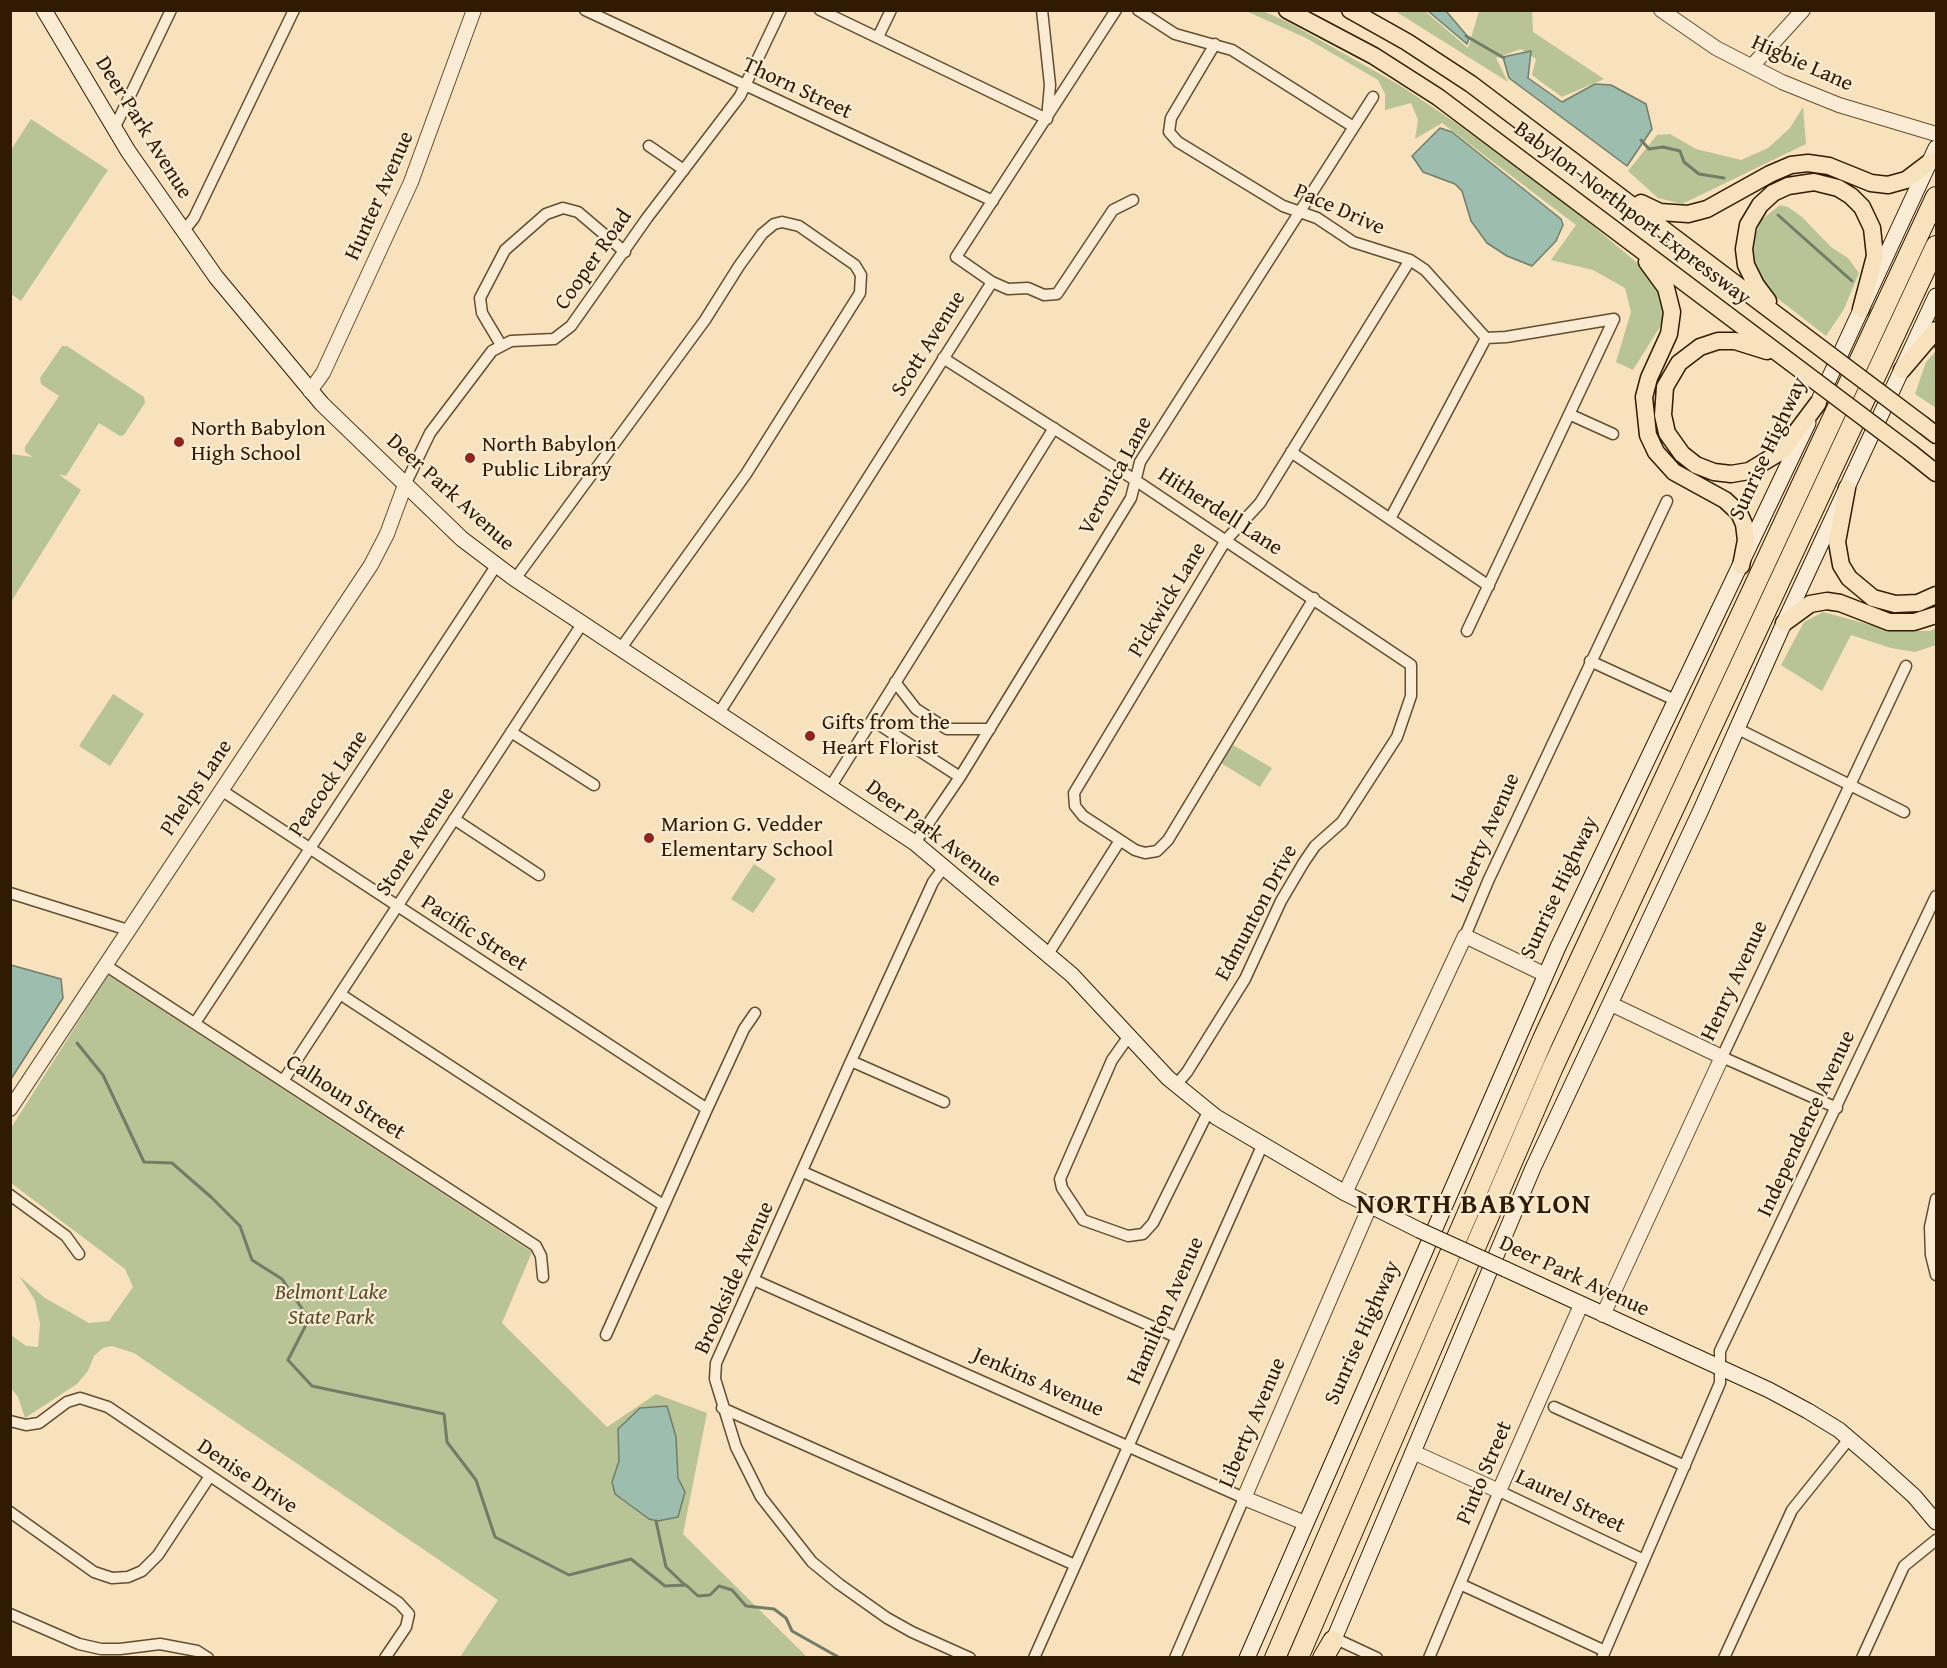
<!DOCTYPE html>
<style>
body{margin:0}
#map{position:relative;width:1947px;height:1668px;overflow:hidden;background:#f8e2bd;font-family:"Gentium Book Plus",serif}
canvas{display:block}
.frame{position:absolute;inset:0;border:12px solid #301b00;pointer-events:none}
</style>
<div id="map">
<canvas width="1947" height="1668"></canvas>
<div class="frame"></div>
</div>
<script>
const g = document.querySelector('canvas').getContext('2d');
g.lineJoin = 'round';
function fill(path, color) { g.fillStyle = color; g.fill(path, 'evenodd'); }
const shape = rows => new Path2D(rows.map(r => 'M' + r).join(''));
function stroke(path, color, width, dash) { g.strokeStyle = color; g.lineWidth = width; g.lineCap = dash ? 'butt' : 'round'; g.setLineDash(dash || []); g.stroke(path); }
function label(font, color, halo, rows, align = 'center') {
  g.font = font + ' "Gentium Book Plus",serif'; g.lineWidth = 4.5; g.setLineDash([]); g.textBaseline = 'middle'; g.strokeStyle = halo; g.fillStyle = color; for (const [text, x, y, turn = 0] of rows) {
    g.save(); g.translate(x, y); g.rotate((+turn || 0) * Math.PI / 180); g.textAlign = isNaN(turn) ? turn : align; if (halo) g.strokeText(text, 0, 0); g.fillText(text, 0, 0); g.restore();
  }
}
const green = shape([
 [1246,11,1263,11,1288,22,1401,86,1459,125,1573,209,1642,267,1656,285,1663,304,1663,322,1633,370,1616,362,1631,312,1625,288,1593,270,1551,260,1576,225,1442,123,1415,139,1418,120,1411,103,1385,110,1385,94,1378,80,1306,38],
 [1395,11,1425,11,1468,48,1479,11,1532,11,1533,32,1604,79,1562,97,1532,75,1536,59,1521,49,1496,58,1508,82],
 [1803,107,1806,144,1682,204,1658,198,1628,171,1657,135,1670,134,1696,149,1741,160,1768,148,1790,128],
 [31,119,108,170,21,301,11,294,11,150],
 [1780,205,1788,207,1802,217,1831,247,1848,258,1859,273,1844,309,1826,336,1759,284,1752,256,1754,239,1761,220],
 [62,346,67,346,144,397,145,403,124,435,120,436,99,423,66,476,58,474,81,490,11,602,11,454,33,457,25,452,25,447,59,396,41,384,40,378],
 [1936,351,1936,408,1915,394,1926,362],
 [1823,612,1893,631,1930,631,1936,628,1936,645,1915,652,1891,648,1851,635,1822,691,1781,665,1804,622],
 [113,694,144,714,110,766,79,746],
 [1233,745,1272,768,1260,787,1221,763],
 [754,864,776,879,753,913,731,899],
 [108,975,532,1252,502,1323,607,1427,656,1394,707,1413,683,1534,807,1657,460,1657,498,1600,134,1353,112,1346,103,1348,94,1356,88,1371,77,1384,25,1418,18,1397,11,1388,11,1335,26,1346,38,1347,40,1324,35,1300,19,1276,45,1298,89,1323,109,1321,133,1287,125,1269,11,1183,11,1128]
]);
const water = shape([
 [1428,11,1446,11,1469,38,1467,44,1428,11],
 [1531,51,1528,78,1562,102,1595,84,1611,85,1646,104,1652,129,1627,166,1509,78,1503,57,1531,51],
 [1440,128,1452,132,1561,219,1563,225,1556,241,1532,266,1507,256,1487,243,1471,221,1462,191,1455,184,1423,172,1417,163,1412,156,1440,128],
 [11,965,61,979,63,998,11,1079,11,965],
 [667,1406,676,1437,678,1478,685,1492,678,1517,658,1521,649,1519,615,1494,612,1482,619,1461,618,1429,640,1408,667,1406]
]);
const stream = shape([
 [1466,36,1504,58],
 [1641,140,1649,149,1663,147,1680,151,1684,162,1699,174,1724,178],
 [1778,215,1852,281],
 [1934,346,1936,348],
 [77,1043,103,1075,144,1162,172,1163,211,1197,240,1226,252,1260,282,1279,309,1319,288,1360,312,1386,444,1414,447,1442,476,1480,495,1537,569,1575,631,1559,665,1586,686,1585,698,1596,710,1595,719,1586,732,1590,746,1606,774,1609,786,1618,792,1631,840,1658],
 [656,1521,666,1567,685,1585]
]);
const minor = shape([
 [585,10,993,201],
 [820,10,1047,119,1050,85,1042,10],
 [1116,10,956,257,992,282,1008,289,1028,288,1044,295,1057,294,1113,210,1133,200],
 [1138,10,1175,34,1232,50,1352,126],
 [878,37,891,10],
 [1215,44,1171,118,1169,132,1178,142,1283,206,1317,218,1353,242,1410,260,1425,270,1486,338,1506,337,1614,319],
 [114,129,171,10],
 [649,146,684,170],
 [183,232,194,218,294,10],
 [501,345,482,313,480,298,505,250,546,214,563,208,578,212,625,252],
 [943,358,1135,480,1411,665,1411,696,1397,737,1342,822,1315,846,1304,862,1281,901,1245,979,1187,1072,1176,1085],
 [1571,415,1613,434],
 [1291,452,1489,586],
 [405,485,430,433,492,351,511,341,554,339,571,326,647,218,740,96,781,10],
 [1390,519,1486,338],
 [515,579,705,320,739,266,762,234,774,224,782,222,799,226,855,265,861,275,860,293,746,474,621,648],
 [1314,598,1168,840,1157,851,1145,853,1135,850,1083,816,1075,806,1074,793,1226,540,1260,503,1410,260],
 [1467,631,1614,319],
 [1590,661,1675,700],
 [895,682,916,709,947,729,990,729],
 [719,713,992,282],
 [872,720,960,777],
 [1738,729,1904,812],
 [511,732,594,785],
 [831,786,1054,428],
 [221,790,707,1109],
 [454,819,539,875],
 [915,843,960,777,1131,498,1140,462,1373,97],
 [944,867,933,882,851,1061,716,1363,715,1379,736,1447,761,1497,812,1562,839,1584,887,1618,912,1632,970,1658],
 [10,893,128,930],
 [1465,936,1489,879,1667,501],
 [1048,954,1119,842],
 [105,965,536,1246,541,1256,543,1277],
 [340,994,663,1205],
 [195,1023,496,566],
 [1129,1036,1112,1060,1060,1179,1062,1188,1083,1220,1128,1236,1143,1234,1153,1223,1208,1112],
 [851,1061,944,1102],
 [283,1081,582,624],
 [1837,1108,1722,1057,1906,666],
 [803,1172,1176,1337],
 [10,1195,66,1236,79,1254],
 [1936,1199,1930,1227,1931,1255,1936,1275],
 [754,1280,1244,1498,1175,1658],
 [606,1335,707,1109,744,1029,755,1013],
 [1554,1407,1685,1466],
 [722,1408,1075,1565],
 [10,1421,26,1425,39,1423,67,1402,80,1398,108,1407,399,1603,409,1614,406,1627,385,1658],
 [10,1512,94,1572,112,1578,128,1577,142,1571,158,1555,210,1476],
 [1460,1584,1605,1651],
 [10,1614,79,1644,101,1649,120,1649,160,1644,197,1651,208,1658],
 [1334,1638,1377,1658],
 [1034,1658,1262,1146],
 [1429,1658,1499,1491,1644,1560],
 [1602,1658,1720,1383,1720,1351,1936,896],
 [1724,1658,1792,1510,1849,1439],
 [1862,1658,1904,1566,1936,1540]
]);
const tertiary = shape([
 [1661,10,1716,48,1782,82,1839,105,1936,134],
 [1752,66,1803,10],
 [310,391,323,373,411,182,474,10],
 [10,1109,371,565,387,534,405,485],
 [1345,1193,1465,936,1546,975],
 [1603,1315,1722,1057,1611,1004],
 [1413,1452,1499,1491,1581,1305],
 [1305,1523,1244,1498,1370,1206]
]);
const secondary = shape([
 [44,10,128,151,216,277,322,404,462,539,515,579,915,843,1072,975,1168,1078,1216,1117,1345,1193,1419,1230],
 [1820,398,1936,148],
 [1505,1269,1769,1390,1808,1411,1839,1430,1874,1460,1914,1496,1936,1522],
 [1329,1651,1533,1168,1700,812,1784,623,1936,296],
 [1247,1658,1558,947,1808,423]
]);
const primary = shape([
 [1287,10,1374,56,1438,97,1790,362],
 [1350,10,1407,42,1471,84,1802,334],
 [1641,203,1660,212,1688,214,1707,209,1770,174,1791,165,1808,163,1829,166,1871,183,1888,185,1906,180,1931,161],
 [1647,262,1666,288,1672,312,1669,334,1649,378,1644,397,1648,435,1656,452,1674,472,1725,500,1739,513,1744,524,1746,540,1741,566],
 [1768,301,1756,285,1746,265,1744,249,1748,225,1760,205,1773,193,1788,186,1814,182,1838,188,1851,196,1862,207,1872,228,1875,256,1861,309],
 [1767,351,1735,341,1718,341,1700,347,1679,363,1665,387,1663,415,1667,433,1682,454,1696,465,1714,472,1731,474,1749,471,1782,451,1818,403],
 [1902,370,1936,330],
 [1923,425,1936,435],
 [1911,453,1936,473],
 [1847,488,1837,542,1841,565,1849,578,1873,598,1895,604,1918,603,1936,595],
 [1784,623,1810,604,1827,601,1840,603,1889,622,1914,622,1936,615]
]);
const motorway = shape([
 [1275,1658,1543,1039,1936,197],
 [1298,1658,1553,1067,1936,246],
 [1323,1658,1333,1641]
]);
const secondaryBridge = shape([
 [1419,1230,1505,1269]
]);
const primaryBridge = shape([
 [1802,334,1923,425],
 [1790,362,1911,453]
]);
const markers = [
 [179,442,6,"#8f2418"],
 [470,458,6,"#8f2418"],
 [810,736,6,"#8f2418"],
 [649,838,6,"#8f2418"]
];
const streetNames = [
 ["Higbie Lane",1802,64,24],
 ["Thorn Street",797,89,25],
 ["Deer Park Avenue",143,128,58],
 ["Hunter Avenue",380,196,-66],
 ["Pace Drive",1339,210,24],
 ["Babylon-Northport Expressway",1632,214,37],
 ["Cooper Road",594,260,-55],
 ["Scott Avenue",929,344,-58],
 ["Sunrise Highway",1769,449,-65],
 ["Veronica Lane",1116,476,-62],
 ["Deer Park Avenue",450,493,42],
 ["Hitherdell Lane",1220,512,33],
 ["Pickwick Lane",1168,600,-59],
 ["Peacock Lane",329,784,-56],
 ["Phelps Lane",197,788,-56],
 ["Deer Park Avenue",933,834,37],
 ["Liberty Avenue",1486,838,-66],
 ["Stone Avenue",416,842,-57],
 ["Sunrise Highway",1560,888,-65],
 ["Edmunton Drive",1257,913,-62],
 ["Pacific Street",474,934,33],
 ["Henry Avenue",1735,981,-65],
 ["Calhoun Street",345,1098,33],
 ["Independence Avenue",1807,1124,-65],
 ["Deer Park Avenue",1574,1277,25],
 ["Brookside Avenue",735,1278,-66],
 ["Hamilton Avenue",1166,1311,-66],
 ["Sunrise Highway",1363,1333,-66],
 ["Jenkins Avenue",1038,1383,24],
 ["Liberty Avenue",1253,1423,-67],
 ["Pinto Street",1485,1473,-67],
 ["Denise Drive",247,1477,34],
 ["Laurel Street",1570,1502,26]
];
const poiNames = [
 ["North Babylon",191,429],
 ["High School",191,454],
 ["North Babylon",482,445],
 ["Public Library",482,470],
 ["Gifts from the",822,723],
 ["Heart Florist",822,748],
 ["Marion G. Vedder",661,825],
 ["Elementary School",661,850]
];
const parkNames = [
 ["Belmont Lake",331,1293],
 ["State Park",331,1318]
];
const districtNames = [
 ["NORTH BABYLON",1474,1206]
];
fill(green, '#b8c495');
fill(water, '#9dbeaf');
stroke(water, '#717d69', 1.5);
stroke(stream, '#717d69', 3);
stroke(minor, '#624d2f', 13);
stroke(tertiary, '#624d2f', 16);
stroke(secondary, '#301b00', 17);
stroke(primary, '#301b00', 19);
stroke(motorway, '#301b00', 22);
stroke(minor, '#faecd4', 10);
stroke(tertiary, '#faecd4', 14);
stroke(secondary, '#faecd4', 15);
stroke(primary, '#f8e2bd', 16);
stroke(motorway, '#f8e2bd', 20);
stroke(secondaryBridge, '#301b00', 17, []);
stroke(primaryBridge, '#301b00', 19, []);
stroke(secondaryBridge, '#faecd4', 15);
stroke(primaryBridge, '#f8e2bd', 16);
for (const [x, y, r, color] of markers) { const dot = new Path2D(); dot.arc(x, y, r, 0, 2 * Math.PI); g.fillStyle = color; g.fill(dot); stroke(dot, '#faecd4', 2); }
label('22px', '#301b00', '#faecd4', streetNames);
label('22px', '#301b00', '#faecd4', poiNames, 'left');
label('italic 22px', '#594e2d', '#faecd4', parkNames);
g.letterSpacing = '1.5px';
label('bold 28px', '#301b00', '#faecd4', districtNames);
g.letterSpacing = '0px';
</script>
